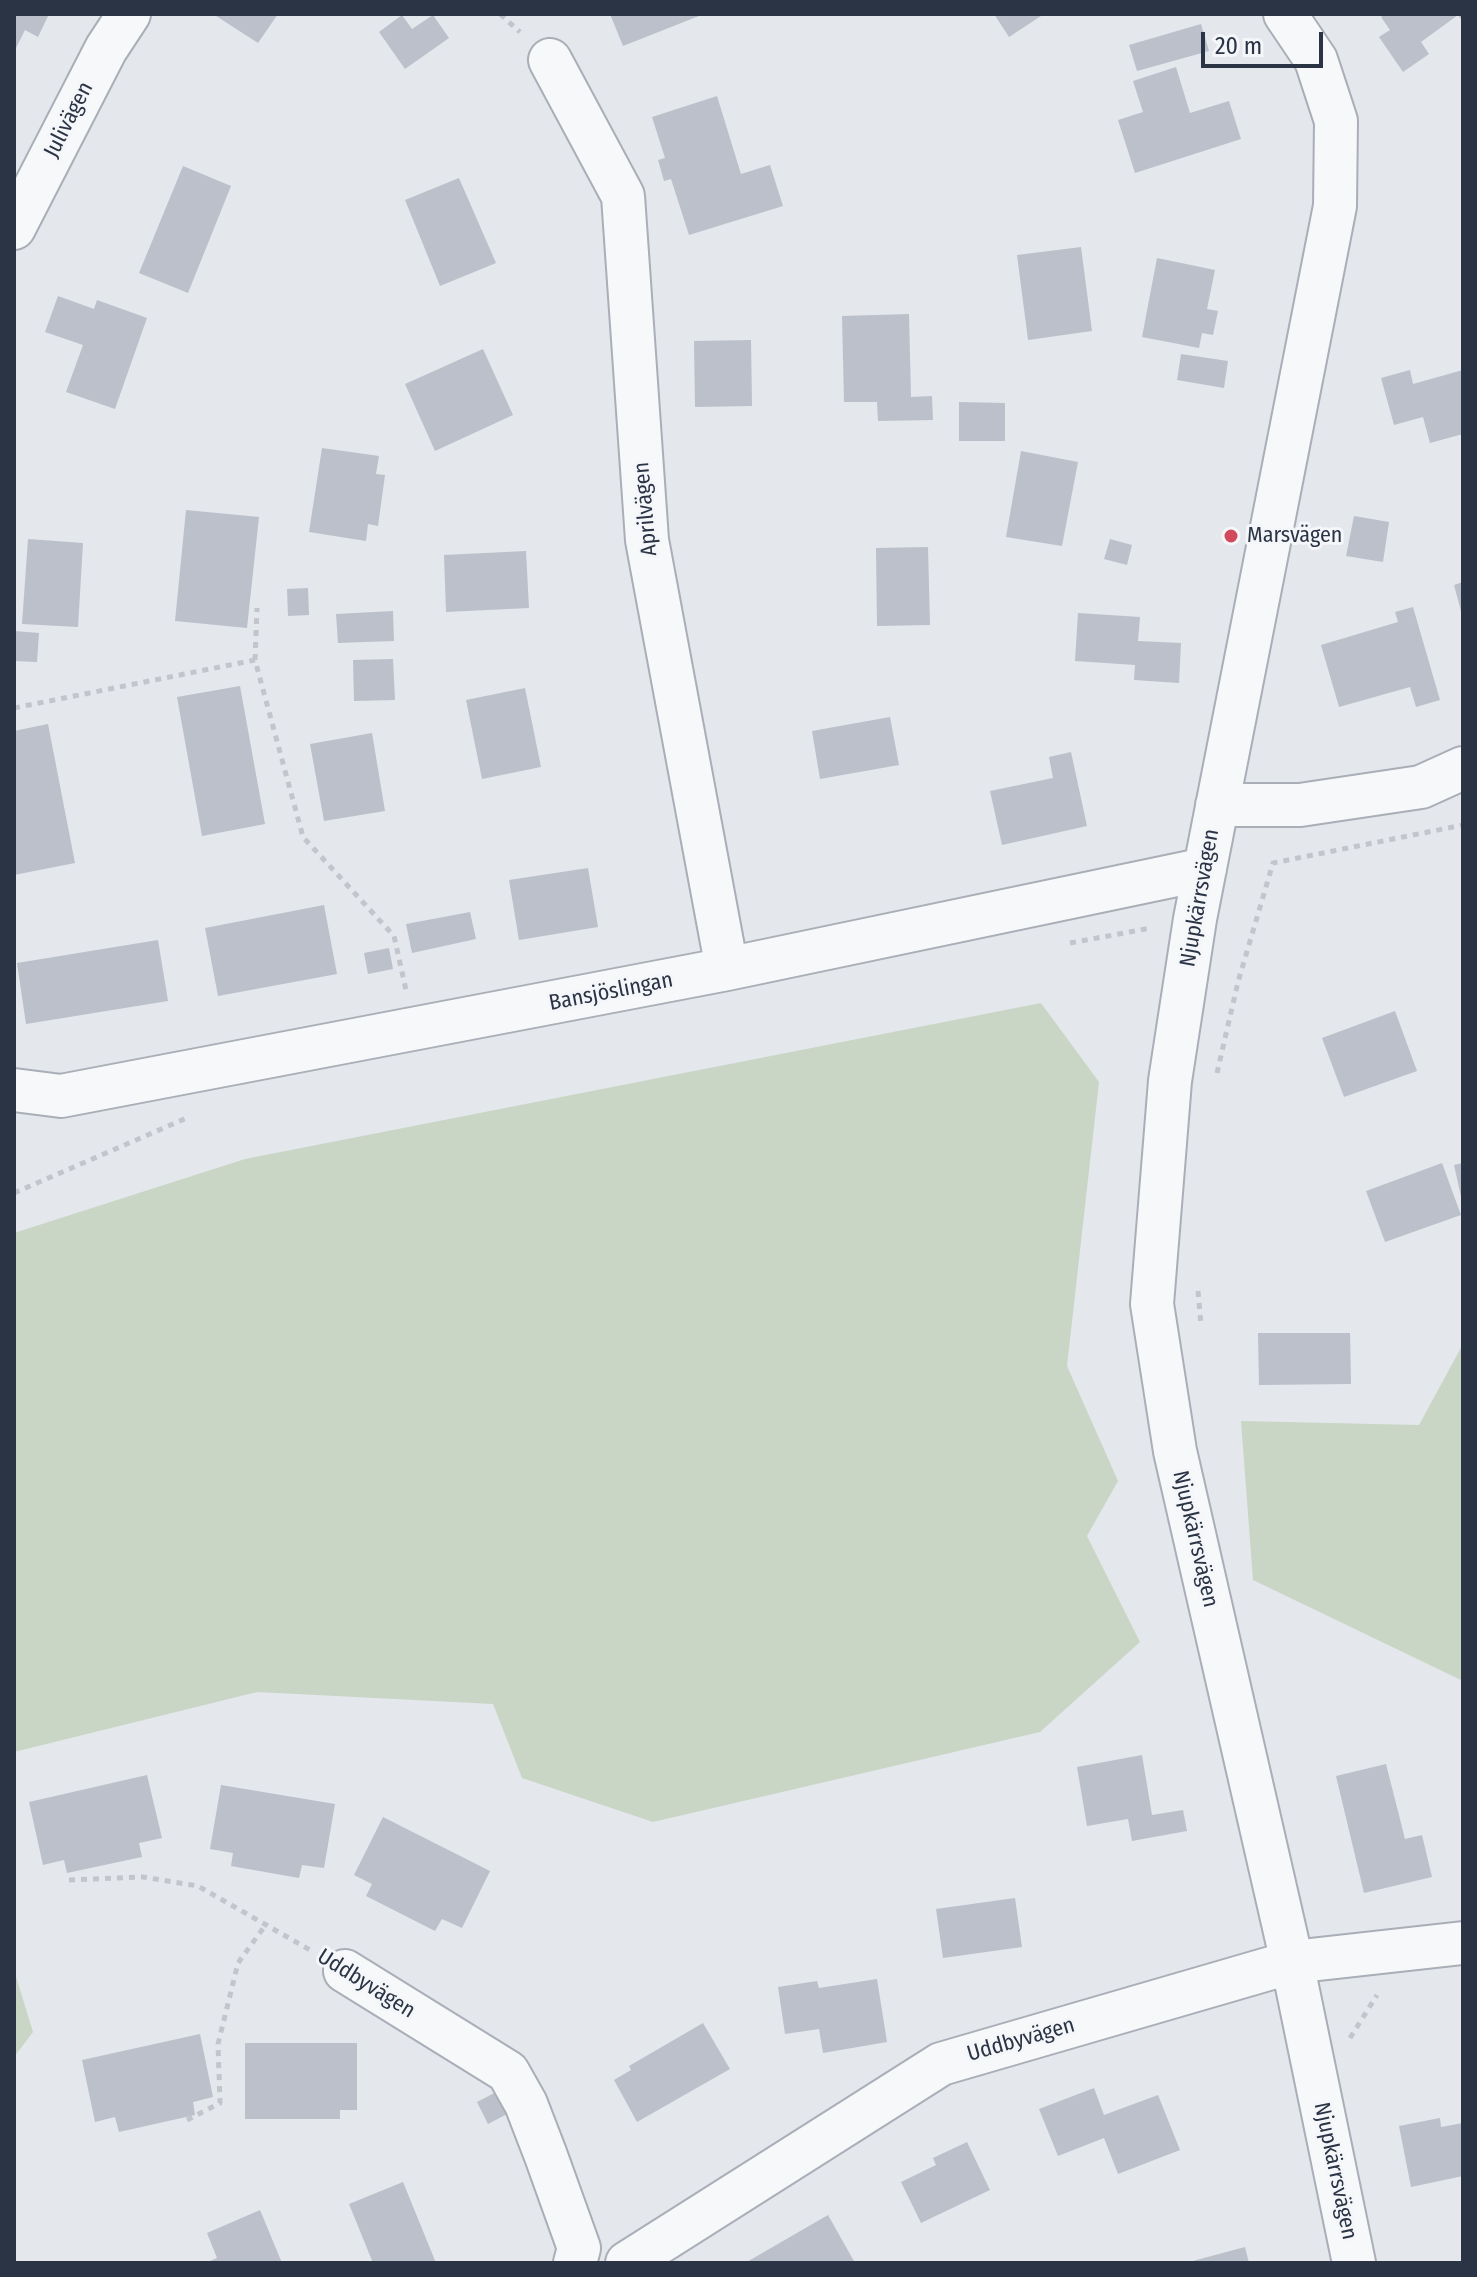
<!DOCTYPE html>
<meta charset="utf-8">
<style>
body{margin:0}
#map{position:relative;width:1477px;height:2277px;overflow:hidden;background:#e4e7ec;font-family:"Fira Sans Condensed",sans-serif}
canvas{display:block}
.frame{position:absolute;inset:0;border:16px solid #2b3445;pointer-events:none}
.scale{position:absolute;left:1201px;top:32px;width:122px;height:36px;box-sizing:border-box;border:4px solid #2b3445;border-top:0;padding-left:10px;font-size:24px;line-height:28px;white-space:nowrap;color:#2b3445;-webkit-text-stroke:6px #f4f6f9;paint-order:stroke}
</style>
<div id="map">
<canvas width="1477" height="2277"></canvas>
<div class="frame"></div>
<div class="scale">20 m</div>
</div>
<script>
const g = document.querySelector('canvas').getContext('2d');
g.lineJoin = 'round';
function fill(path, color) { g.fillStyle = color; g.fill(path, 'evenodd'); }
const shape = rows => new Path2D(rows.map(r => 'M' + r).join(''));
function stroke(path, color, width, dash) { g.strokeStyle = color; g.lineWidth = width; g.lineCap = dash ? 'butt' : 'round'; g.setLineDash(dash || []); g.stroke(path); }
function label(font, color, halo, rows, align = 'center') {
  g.font = font + ' "Fira Sans Condensed",sans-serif'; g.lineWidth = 6; g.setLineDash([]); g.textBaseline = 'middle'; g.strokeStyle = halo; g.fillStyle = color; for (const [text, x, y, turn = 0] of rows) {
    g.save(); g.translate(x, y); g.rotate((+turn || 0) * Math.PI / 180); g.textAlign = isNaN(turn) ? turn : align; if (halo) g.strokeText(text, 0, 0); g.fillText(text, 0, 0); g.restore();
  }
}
const green = shape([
 [1041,1003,1099,1082,1067,1366,1118,1481,1087,1536,1140,1642,1040,1732,653,1822,522,1778,493,1704,257,1692,14,1752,14,1233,245,1159],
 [1463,1344,1463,1681,1253,1580,1241,1421,1419,1425],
 [14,1970,33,2032,14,2057]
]);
const building = shape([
 [14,14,49,14,38,37,25,30,14,52],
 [213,14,278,14,258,43],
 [610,14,704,14,623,46],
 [994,14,1044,14,1009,37],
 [1386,14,1463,14,1463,22,1458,15,1421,42,1429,54,1403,72,1379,37,1390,30,1381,17],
 [402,15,412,29,433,15,449,38,405,69,379,32],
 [1201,24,1209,51,1137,71,1129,45],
 [1176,67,1190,113,1229,101,1241,139,1135,173,1118,120,1143,112,1133,81],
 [717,96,741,174,770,165,783,206,689,235,671,179,664,181,658,160,665,158,652,117],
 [183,166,231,186,188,293,139,273],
 [459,178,496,263,440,286,405,200],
 [1081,247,1092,331,1028,340,1017,255],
 [1157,258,1215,270,1207,309,1218,311,1213,335,1202,333,1199,348,1142,337],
 [58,296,94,309,97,300,147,318,115,409,66,392,83,345,45,332],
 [909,314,911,397,932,396,933,420,878,421,877,402,844,402,842,316],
 [751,340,752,406,695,407,694,341],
 [483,349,513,415,435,451,405,384],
 [1181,354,1228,361,1224,388,1177,380],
 [1410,370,1413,384,1463,370,1463,434,1430,443,1423,417,1394,425,1381,378],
 [959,402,1005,403,1005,441,959,441],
 [322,448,379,456,376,474,385,475,378,526,368,524,366,541,309,532],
 [1021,451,1078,462,1062,546,1006,537],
 [186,510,259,517,247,628,175,621],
 [1354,516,1389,522,1383,562,1346,556],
 [28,539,83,543,78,627,22,624],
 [1110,539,1132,545,1127,565,1104,559],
 [928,547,930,625,877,626,876,548],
 [526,551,529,608,446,612,444,555],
 [1463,582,1463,615,1462,615,1454,585],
 [308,588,309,615,288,616,287,589],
 [1413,607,1440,700,1416,707,1410,687,1339,707,1321,645,1398,622,1395,612],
 [393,611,394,641,338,643,336,614],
 [1078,613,1140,617,1138,641,1181,643,1179,683,1134,680,1135,665,1075,661],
 [14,631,39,633,37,662,14,661],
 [393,659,395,700,354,701,353,660],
 [240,686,265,824,202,836,177,697],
 [525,688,541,767,482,779,466,700],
 [890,717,899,765,820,779,812,731],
 [48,724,75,863,14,875,14,731],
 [372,733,385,811,324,821,310,744],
 [1071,752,1087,826,1002,845,990,791,1053,778,1049,757],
 [588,868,598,927,519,940,509,880],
 [324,905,337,974,218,996,205,928],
 [470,912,476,939,412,953,406,924],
 [158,940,168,1001,26,1024,17,963],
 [389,948,393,969,368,974,364,953],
 [1395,1011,1417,1071,1344,1097,1322,1038],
 [1442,1163,1461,1215,1385,1242,1366,1191],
 [1463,1163,1463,1201,1462,1201,1454,1165],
 [1258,1333,1350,1333,1351,1384,1259,1385],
 [1142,1755,1152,1815,1183,1810,1187,1831,1132,1841,1128,1819,1087,1826,1077,1767],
 [1386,1764,1405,1839,1422,1835,1432,1877,1364,1893,1336,1776],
 [147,1775,162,1838,139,1843,142,1857,67,1873,64,1860,43,1865,29,1802],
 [221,1785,335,1804,324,1868,302,1865,299,1878,231,1866,233,1853,210,1849],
 [383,1817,490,1871,462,1928,442,1919,435,1931,366,1896,372,1884,354,1875],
 [1015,1898,1022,1947,943,1958,936,1909],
 [877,1979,887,2042,823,2053,819,2029,785,2034,778,1987,817,1981,819,1988],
 [703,2023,730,2069,637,2122,614,2080,631,2070,629,2066],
 [200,2034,213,2097,193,2102,195,2115,119,2132,115,2117,95,2122,82,2060],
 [245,2043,357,2043,357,2110,340,2110,340,2119,245,2119],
 [1094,2088,1104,2115,1158,2095,1180,2150,1118,2174,1104,2138,1058,2156,1039,2109],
 [502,2089,513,2111,488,2124,477,2102],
 [1440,2118,1441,2127,1463,2123,1463,2176,1411,2187,1399,2126],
 [967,2142,990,2190,921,2223,901,2182,936,2165,933,2158],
 [403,2182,436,2263,373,2263,349,2204],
 [260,2210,282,2263,205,2263,217,2258,207,2233],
 [828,2215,855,2263,745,2263],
 [1245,2247,1249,2263,1189,2263,1189,2262]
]);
const path = shape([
 [500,14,520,32],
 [255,660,257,608],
 [14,708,255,660,303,837,394,936,406,990],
 [1070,943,1151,928],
 [1217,1073,1238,982,1273,863,1463,825],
 [14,1193,189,1117],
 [1198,1291,1201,1325],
 [69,1880,143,1877,198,1886,310,1950],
 [1350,2038,1377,1995],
 [187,2120,220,2103,218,2044,238,1963,267,1923]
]);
const minor = shape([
 [1285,14,1316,60,1336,121,1335,206,1195,919,1170,1081,1152,1304,1175,1451,1292,1962,1354,2263],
 [550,60,623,196,647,540,727,969],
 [14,228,106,49,129,14],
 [1217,805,1300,805,1421,787,1463,768],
 [14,1090,61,1096,727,969,1205,869],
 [345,1971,508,2072,526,2104,546,2156,579,2248,575,2263],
 [627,2263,941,2064,1292,1962,1463,1943]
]);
const markers = [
 [1231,536,8,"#d1495b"]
];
const streetNames = [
 ["Julivägen",69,120,-63],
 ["Aprilvägen",646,509,-95],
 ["Njupkärrsvägen",1200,898,-80],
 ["Bansjöslingan",611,992,-11],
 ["Njupkärrsvägen",1195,1539,77],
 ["Uddbyvägen",366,1984,32],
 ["Uddbyvägen",1021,2040,-16],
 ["Njupkärrsvägen",1335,2171,78]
];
const poiNames = [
 ["Marsvägen",1247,536]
];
fill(green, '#c9d6c5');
fill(building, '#bbc0ca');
stroke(minor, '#a9aeb7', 46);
stroke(path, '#c2c5cb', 5, [6, 6]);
stroke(minor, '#f7f8fa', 42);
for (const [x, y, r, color] of markers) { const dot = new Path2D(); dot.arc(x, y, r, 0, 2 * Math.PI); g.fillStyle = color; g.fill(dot); stroke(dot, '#f4f6f9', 3); }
label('22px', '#2b3445', '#f4f6f9', streetNames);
label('22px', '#2b3445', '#f4f6f9', poiNames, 'left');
</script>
